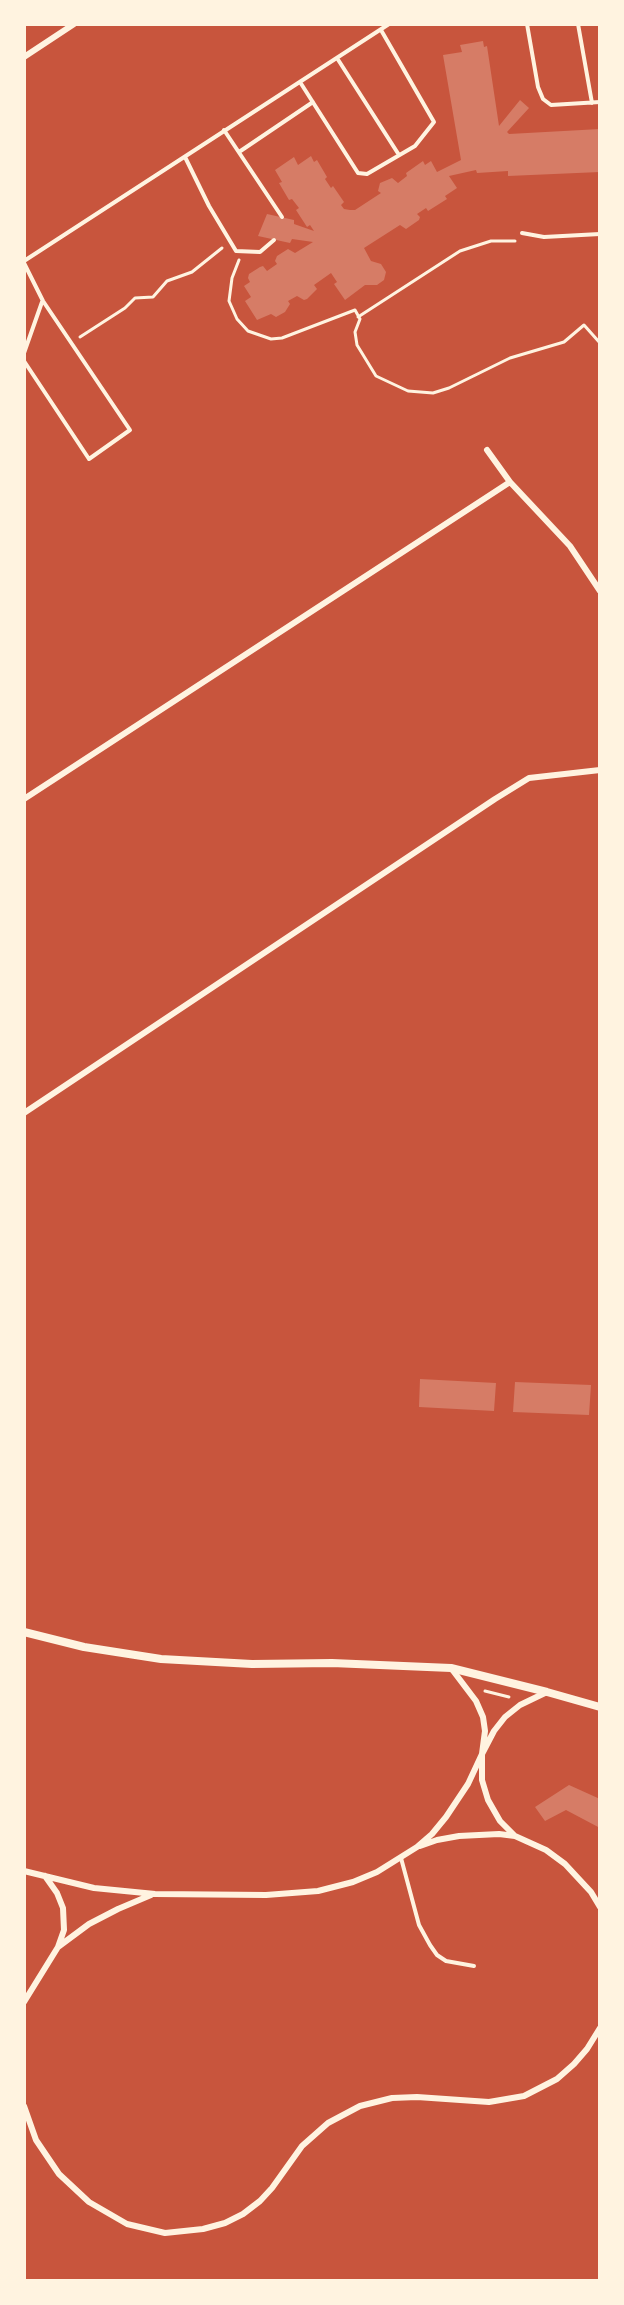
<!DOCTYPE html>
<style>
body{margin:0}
#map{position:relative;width:624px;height:2305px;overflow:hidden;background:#c8553d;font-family:"Roboto Serif",serif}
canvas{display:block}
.frame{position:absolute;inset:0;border:26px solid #fff3e0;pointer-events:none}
</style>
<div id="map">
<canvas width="624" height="2305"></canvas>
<div class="frame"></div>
</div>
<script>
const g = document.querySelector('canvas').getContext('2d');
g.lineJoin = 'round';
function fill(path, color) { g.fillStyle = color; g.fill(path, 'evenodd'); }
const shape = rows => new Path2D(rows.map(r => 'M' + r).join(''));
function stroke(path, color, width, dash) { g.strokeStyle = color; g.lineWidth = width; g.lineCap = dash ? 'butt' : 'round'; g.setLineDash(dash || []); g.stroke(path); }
const building = shape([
 [483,41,484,47,487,46,499,126,520,100,529,108,507,132,509,134,600,129,600,172,508,176,508,171,477,173,476,170,449,176,457,188,445,196,447,199,428,211,426,208,417,214,420,217,419,220,406,229,400,225,364,248,371,261,381,264,386,272,384,280,377,285,365,285,345,300,334,284,337,282,331,273,314,285,317,289,307,299,304,300,297,296,288,301,290,304,285,312,276,317,271,314,257,320,245,301,251,297,244,286,250,282,248,278,249,274,260,267,263,266,267,271,277,264,275,261,277,256,288,249,295,253,313,242,292,239,290,243,258,236,267,214,294,220,294,224,314,231,310,225,307,227,296,210,299,208,292,199,289,200,279,183,282,182,275,170,294,157,298,165,311,156,314,162,317,160,327,177,325,179,331,188,333,186,344,202,341,205,344,209,350,210,355,210,381,193,378,191,380,183,392,178,398,183,407,176,406,173,423,161,425,165,431,161,437,172,461,160,443,55,462,52,460,45],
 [420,1379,496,1383,494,1411,419,1407],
 [515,1382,591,1385,589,1415,513,1412],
 [569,1785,600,1799,600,1828,566,1810,545,1821,535,1807]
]);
const path = shape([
 [239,260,232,278,229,301,237,319,248,331,271,339,282,338,355,310,360,319,355,332,357,345,376,376,408,391,433,393,449,388,510,358,564,342,584,325,600,343],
 [358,317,460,251,491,241,515,241],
 [80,337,125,308,135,298,153,297,167,281,192,272,222,248],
 [485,1691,509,1697]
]);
const service = shape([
 [527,24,538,87,543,99,551,105,600,102],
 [578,24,592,103],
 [337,58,399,155],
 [300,82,358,173,367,174,415,146,434,122,381,30],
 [224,130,282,217],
 [239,152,313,102],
 [185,157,209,206,236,251,260,252,274,240],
 [522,233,544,237,600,234],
 [24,261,389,24],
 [24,263,43,301,130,430,89,459,24,361],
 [24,353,42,302],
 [401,1858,419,1925,430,1945,437,1955,446,1961,474,1966]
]);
const minor = shape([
 [24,57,74,24],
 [487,450,510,482,570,546,600,591],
 [24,799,510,482],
 [24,1113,495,799,529,778,600,770],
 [514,1835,500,1821,488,1800,482,1780,482,1754,494,1731,505,1717,520,1705,547,1692],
 [420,1846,437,1840,459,1836,499,1834,515,1836,546,1850,565,1864,591,1892,600,1907],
 [24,1871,94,1888,155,1894,266,1895,318,1891,353,1882,377,1872,417,1847,432,1834,446,1817,468,1784,482,1754,485,1731,483,1717,476,1701,451,1668],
 [45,1876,57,1893,63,1908,64,1930,58,1947],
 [24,2002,58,1947,89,1924,118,1909,151,1895],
 [24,2106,36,2140,59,2174,89,2202,127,2224,165,2233,203,2229,225,2223,243,2214,260,2201,272,2188,302,2146,328,2123,360,2106,392,2098,417,2097,489,2102,524,2096,557,2079,574,2064,587,2049,600,2028]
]);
const tertiary = shape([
 [24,1632,84,1647,161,1659,252,1664,332,1663,451,1668,547,1692,600,1707]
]);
fill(building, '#d67c66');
stroke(path, '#fff3e0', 3);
stroke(service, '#fff3e0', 4);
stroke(minor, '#fff3e0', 6);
stroke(tertiary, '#fff3e0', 8);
</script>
